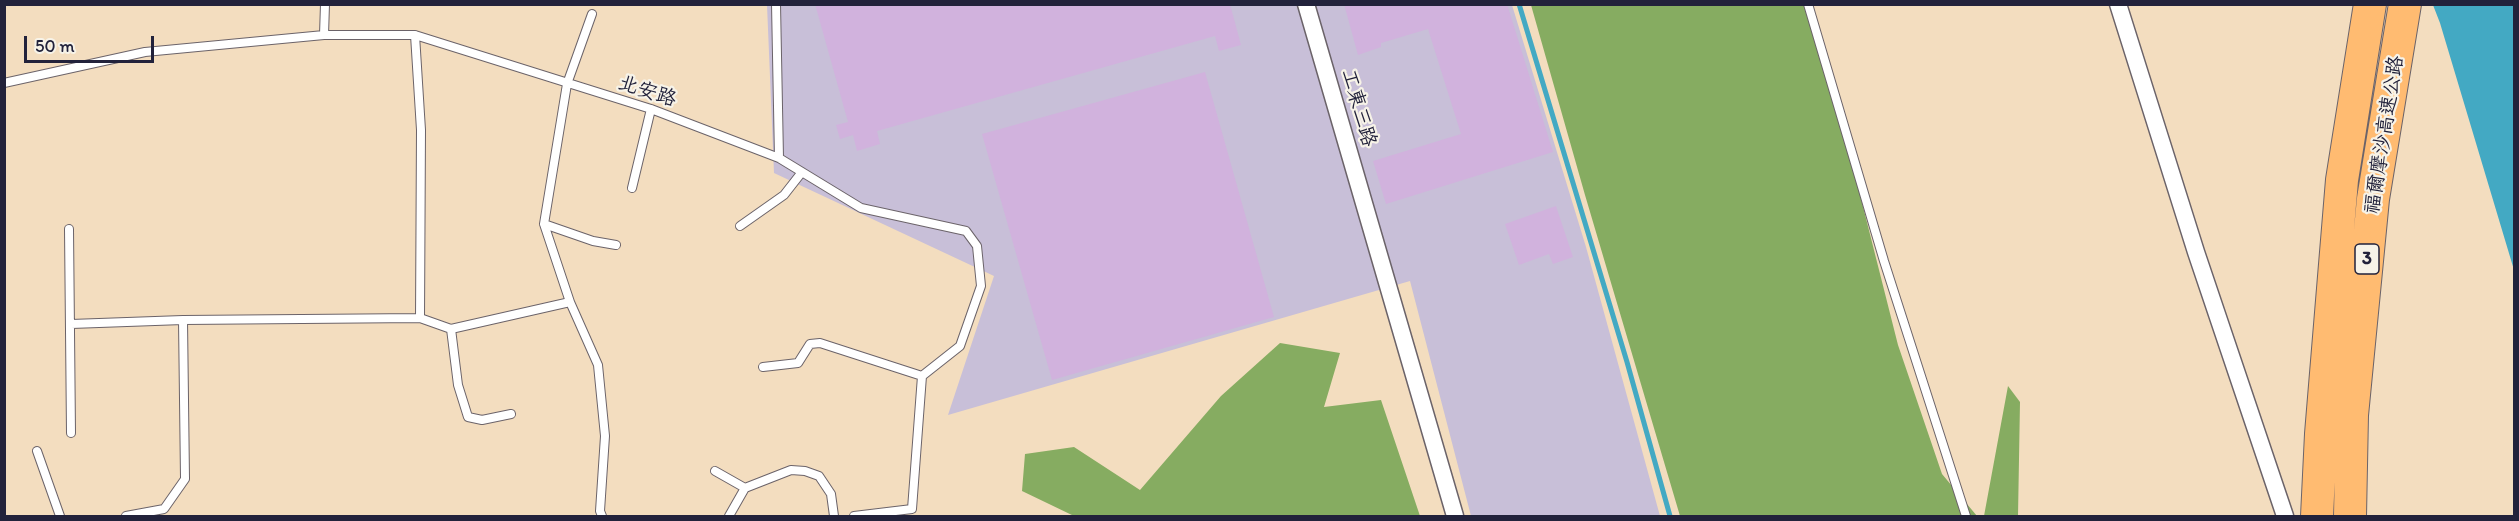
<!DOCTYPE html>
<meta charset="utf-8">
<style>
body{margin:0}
#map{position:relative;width:2519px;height:521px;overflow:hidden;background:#f3ddbf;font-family:Itim,sans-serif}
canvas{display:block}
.frame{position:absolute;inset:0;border:6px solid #22223b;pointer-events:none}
.scale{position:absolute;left:24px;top:36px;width:130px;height:27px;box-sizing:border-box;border:3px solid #22223b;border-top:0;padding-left:8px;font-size:18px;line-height:21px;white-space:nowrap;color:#22223b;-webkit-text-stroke:4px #f7f3e8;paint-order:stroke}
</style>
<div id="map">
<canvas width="2519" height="521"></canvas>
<div class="frame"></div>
<div class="scale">50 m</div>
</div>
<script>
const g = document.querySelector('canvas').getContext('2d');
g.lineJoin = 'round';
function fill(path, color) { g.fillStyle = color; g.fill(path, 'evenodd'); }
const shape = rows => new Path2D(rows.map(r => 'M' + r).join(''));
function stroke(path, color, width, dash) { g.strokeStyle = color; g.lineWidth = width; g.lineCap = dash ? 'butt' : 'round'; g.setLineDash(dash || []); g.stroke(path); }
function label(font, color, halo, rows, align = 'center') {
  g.font = font + ' Itim,"LXGW WenKai TC",sans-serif'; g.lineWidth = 4.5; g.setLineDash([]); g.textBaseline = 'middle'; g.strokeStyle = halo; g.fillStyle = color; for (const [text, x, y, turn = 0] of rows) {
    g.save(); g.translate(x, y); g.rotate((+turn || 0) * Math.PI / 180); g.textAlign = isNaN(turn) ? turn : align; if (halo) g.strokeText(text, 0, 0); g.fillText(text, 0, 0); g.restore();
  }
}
const industrial = shape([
 [767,5,1512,5,1586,247,1660,516,1471,516,1410,281,948,415,994,276,774,173]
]);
const forest = shape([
 [1531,5,1812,5,1898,345,1942,474,1977,516,1680,516,1585,195],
 [1280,343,1340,353,1324,407,1381,400,1420,516,1074,516,1022,491,1025,454,1074,447,1140,490,1221,396],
 [2008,386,2020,402,2018,516,1984,516]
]);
const water = shape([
 [2433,5,2514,5,2514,270,2440,23]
]);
const stream = shape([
 [1519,4,1627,362,1670,516]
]);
const building = shape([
 [815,4,1230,4,1241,45,1219,51,1215,36,877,131,880,144,857,151,853,135,840,139,836,125,848,122],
 [1344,4,1507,4,1553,152,1386,204,1373,161,1461,134,1428,29,1381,43,1381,47,1358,55],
 [1205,72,1274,317,1052,380,982,134],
 [1556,206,1573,257,1553,264,1549,254,1519,265,1505,224]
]);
const lane = shape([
 [776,4,779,158],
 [1808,4,1884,261,1966,516],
 [592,14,567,84,544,224,570,302,598,365,605,436,600,511,602,516],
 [324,35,325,4],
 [415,35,421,130,420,318],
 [4,83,145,52,324,35,415,35,651,109,779,158,861,208,966,231,977,246,981,286,960,346,922,376,912,509,854,516],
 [632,188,651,109],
 [544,224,593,241,616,245],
 [740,226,784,195,802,172],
 [69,229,71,433],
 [71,324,183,320,420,318,451,329,570,302],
 [451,329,458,385,468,417,482,420,511,414],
 [763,367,798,363,810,344,820,343,922,376],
 [37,451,60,516],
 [715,471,745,488],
 [126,516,164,509,185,479,183,320],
 [729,516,745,488,791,470,805,471,819,476,831,494,834,516]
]);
const street = shape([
 [1306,4,1455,516],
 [2118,4,2196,252,2285,516]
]);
const highway = shape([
 [2317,516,2321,434,2342,180,2370,4],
 [2350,516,2352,415,2373,199,2405,4]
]);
const shields = [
 [2367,259,24]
];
const shieldNames = [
 ["3",2367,259]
];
const streetNames = [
 ["北安路",647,92,18],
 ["工東三路",1358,108,74],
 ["福爾摩沙高速公路",2385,135,-81]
];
fill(industrial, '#c8bfd8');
fill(forest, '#86ac61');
fill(water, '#43a9c3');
stroke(stream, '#43a9c3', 5);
fill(building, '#d1b2dd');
stroke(lane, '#6b6369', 10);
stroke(street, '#6b6369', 19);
stroke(highway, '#6b6369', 34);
stroke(lane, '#fff', 8);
stroke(street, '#fff', 16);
stroke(highway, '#ffbb71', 32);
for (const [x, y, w] of shields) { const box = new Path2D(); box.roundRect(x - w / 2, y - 15, w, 30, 4.5); g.fillStyle = '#f7f3e8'; g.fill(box); stroke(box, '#22223b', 1.5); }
label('bold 18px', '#22223b', null, shieldNames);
label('20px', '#22223b', '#f7f3e8', streetNames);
</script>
